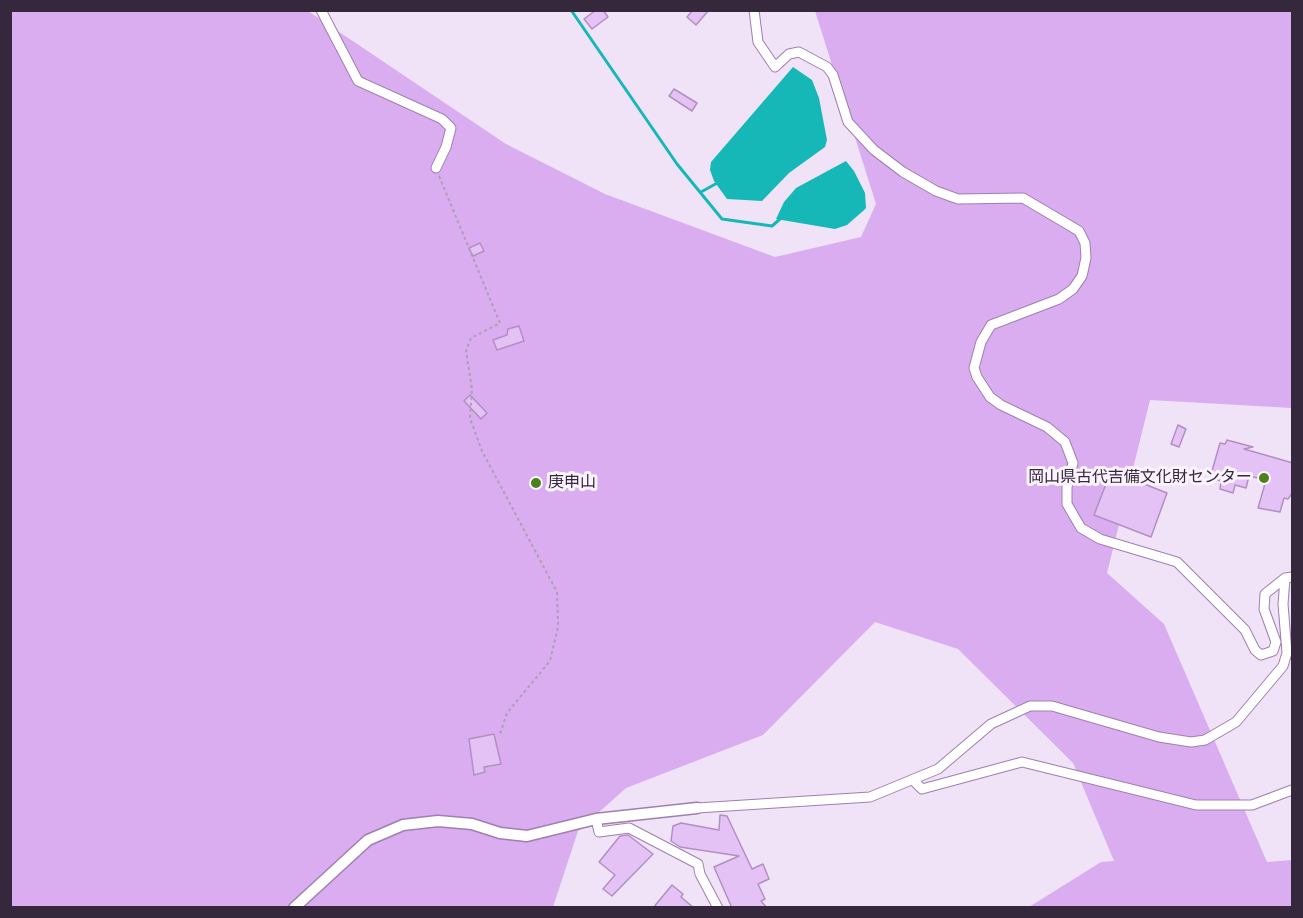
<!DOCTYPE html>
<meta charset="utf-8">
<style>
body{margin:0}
#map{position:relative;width:1303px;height:918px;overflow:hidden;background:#f0e3f8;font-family:"Roboto Condensed",sans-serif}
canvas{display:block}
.frame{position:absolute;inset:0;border:12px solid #35283c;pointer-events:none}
</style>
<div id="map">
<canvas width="1303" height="918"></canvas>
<div class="frame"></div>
</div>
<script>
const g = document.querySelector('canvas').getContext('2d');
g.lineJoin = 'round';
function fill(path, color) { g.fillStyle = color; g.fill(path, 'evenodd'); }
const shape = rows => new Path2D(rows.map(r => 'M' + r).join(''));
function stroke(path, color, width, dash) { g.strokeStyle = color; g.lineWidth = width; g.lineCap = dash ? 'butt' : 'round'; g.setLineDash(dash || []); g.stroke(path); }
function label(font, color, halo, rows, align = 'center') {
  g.font = font + ' "Roboto Condensed","Noto Sans JP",sans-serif'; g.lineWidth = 6; g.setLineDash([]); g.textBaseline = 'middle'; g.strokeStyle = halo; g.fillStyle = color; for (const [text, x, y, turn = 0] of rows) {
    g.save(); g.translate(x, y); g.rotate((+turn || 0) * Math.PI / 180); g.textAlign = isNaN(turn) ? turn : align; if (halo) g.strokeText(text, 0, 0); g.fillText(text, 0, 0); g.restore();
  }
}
const green = shape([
 [10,11,308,11,506,144,605,194,775,257,861,237,876,204,815,11,1292,11,1292,408,1150,400,1107,573,1164,624,1267,862,1292,860,1292,907,1029,907,1101,862,1114,861,1073,763,958,649,875,622,763,735,626,788,578,831,553,907,11,907]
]);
const water = shape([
 [793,67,812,80,819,98,827,140,825,147,789,173,762,201,727,199,714,181,710,170,711,162],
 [846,161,854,171,865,193,866,208,863,211,847,225,835,229,776,219,784,202,796,188]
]);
const stream = shape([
 [571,10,677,164,722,219,772,226,780,219],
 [701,192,719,182]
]);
const building = shape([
 [596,10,603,10,608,17,592,29,584,19,596,10],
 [693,10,709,10,696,25,687,17,693,10],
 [674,89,697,103,692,111,669,96,674,89],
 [480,243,484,251,473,256,469,248,480,243],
 [519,326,524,341,497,350,493,340,507,335,508,329,519,326],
 [470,395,487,413,481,419,464,401,470,395],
 [1178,425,1186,429,1179,447,1171,444,1178,425],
 [1227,440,1253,447,1244,449,1293,463,1293,492,1288,499,1284,498,1280,512,1258,508,1266,480,1249,476,1246,488,1235,485,1233,493,1220,489,1221,481,1210,478,1220,443,1225,444,1227,440],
 [1111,471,1167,493,1151,537,1094,515,1111,471],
 [494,734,501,764,484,767,485,772,474,775,469,739,494,734],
 [720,815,727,816,752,869,763,864,769,879,758,884,765,899,761,901,767,908,732,908,714,867,739,856,680,847,671,841,673,826,681,823,719,830,720,815],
 [628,835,653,854,612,896,603,889,615,875,599,862,620,836,628,835],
 [672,885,683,894,681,897,694,908,653,908,672,885]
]);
const path = shape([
 [439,176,500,323,471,338,466,351,472,389,470,418,482,451,557,592,558,627,550,661,507,713,500,734]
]);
const minor = shape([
 [321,10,358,81,442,119,451,128,446,147,436,168],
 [754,10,758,42,775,67,789,54,799,52,827,67,833,75,848,122,874,150,903,172,936,191,958,199,1023,198,1079,231,1085,243,1086,258,1082,276,1073,289,1059,299,991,325,981,342,974,368,977,377,990,397,1001,405,1047,427,1065,442,1073,463,1067,487,1067,504,1081,528,1100,539,1177,562,1245,630,1255,650,1261,655,1273,651,1276,642,1264,609,1265,594,1285,578,1292,577],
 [913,780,922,789,1022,762,1196,805,1252,805,1292,790],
 [697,808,870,797,938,769,991,724,1030,706,1052,706,1159,737,1191,742,1205,740,1236,722,1283,666,1287,653,1283,604,1285,578],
 [596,819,599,832,629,828,698,864,700,874,718,908]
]);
const tertiary = shape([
 [294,908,368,840,403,825,438,821,472,824,500,833,527,836,596,819,697,808]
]);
const markers = [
 [1264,478,6,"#4b821b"],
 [536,483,6,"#4b821b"]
];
const poiNames = [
 ["岡山県古代吉備文化財センター",1252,478],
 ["庚申山",548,483,"left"]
];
fill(green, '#daadf0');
fill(water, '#15b8b7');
stroke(stream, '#15b8b7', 3);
fill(building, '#e4c2f6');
stroke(building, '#b190c1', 1.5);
stroke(minor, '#9f7fb0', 11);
stroke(tertiary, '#9f7fb0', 13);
stroke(path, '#ac9fb4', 2, [3, 3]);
stroke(minor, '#fff', 9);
stroke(tertiary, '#fff', 10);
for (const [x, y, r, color] of markers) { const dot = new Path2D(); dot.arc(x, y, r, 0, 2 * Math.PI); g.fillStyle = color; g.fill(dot); stroke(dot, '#faf3fd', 2); }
label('16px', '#35283c', '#faf3fd', poiNames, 'right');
</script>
